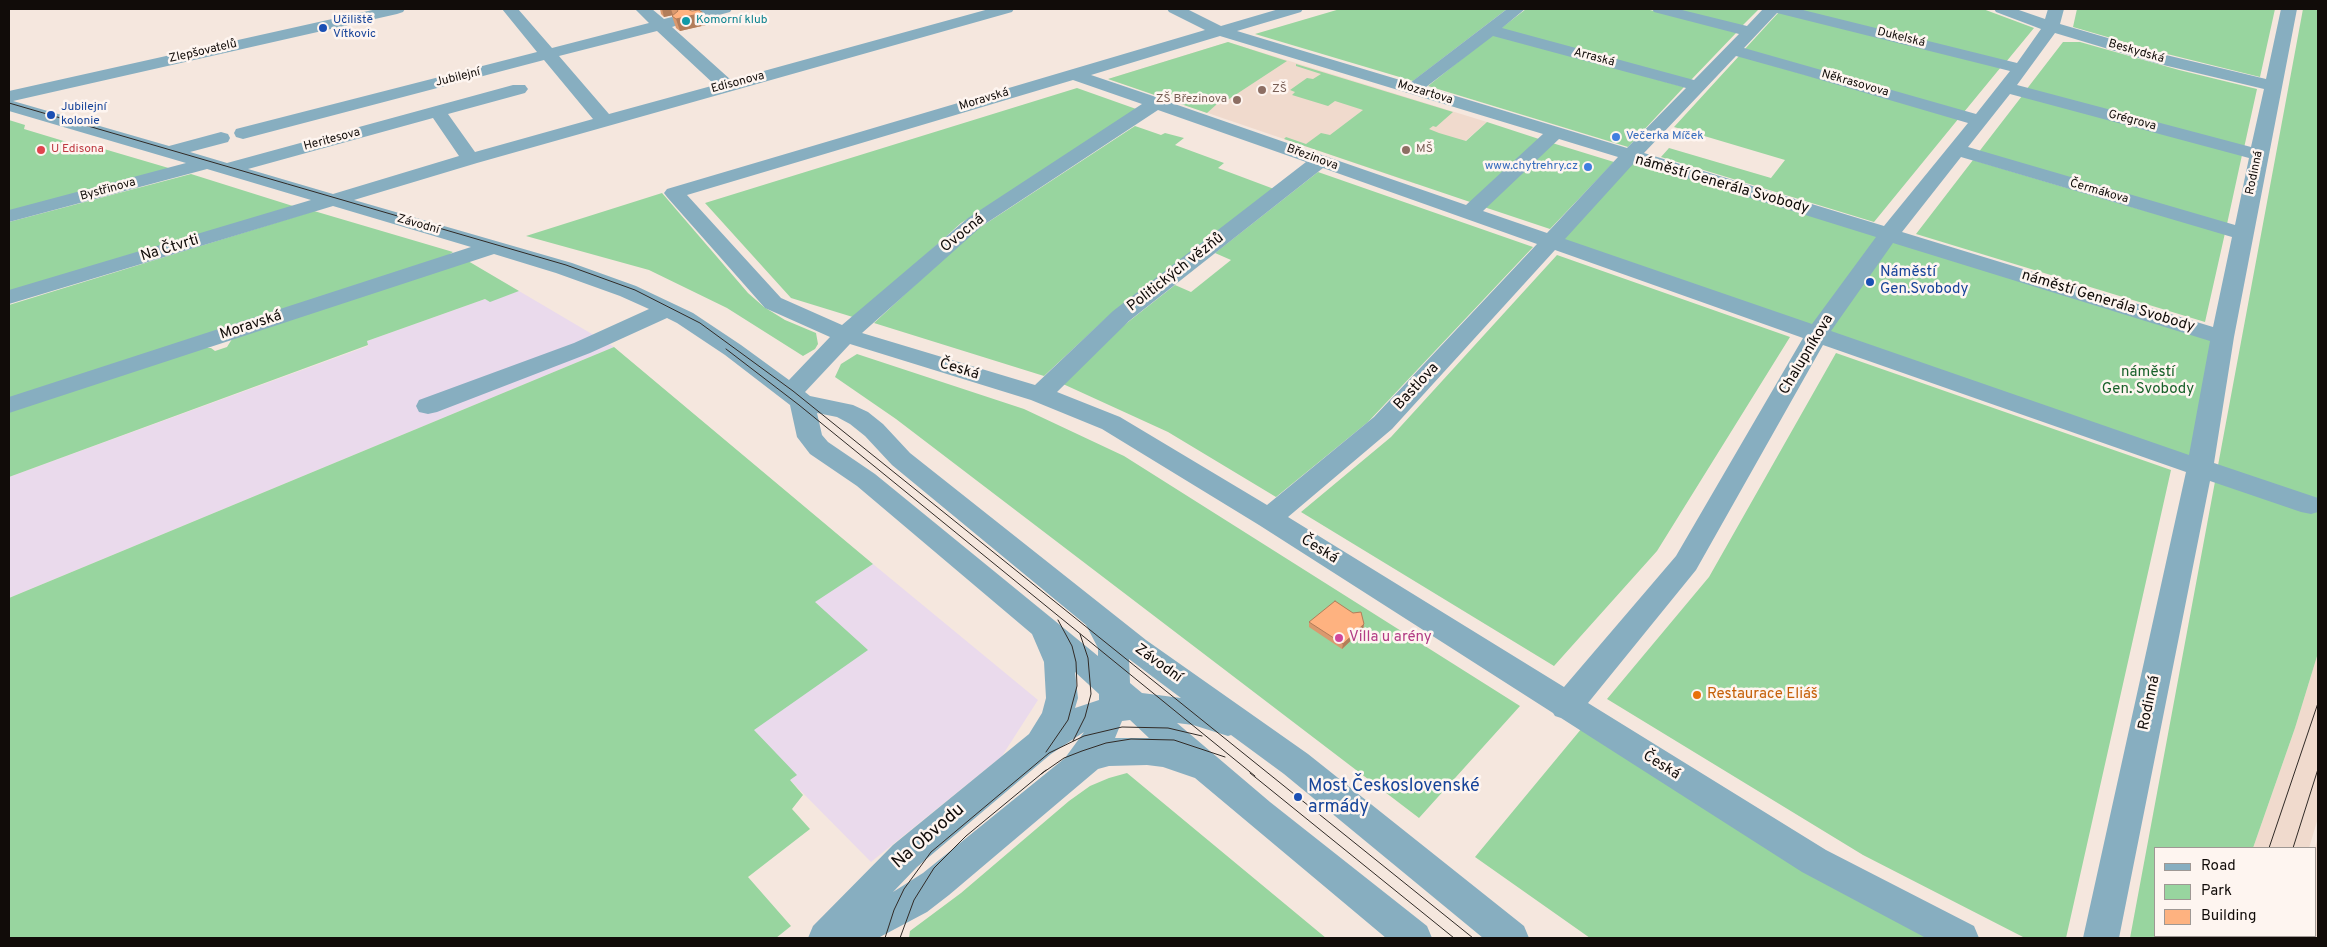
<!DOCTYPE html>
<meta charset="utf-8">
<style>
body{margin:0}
#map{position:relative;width:2327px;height:947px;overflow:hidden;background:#f5e7de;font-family:Overpass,sans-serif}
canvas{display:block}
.frame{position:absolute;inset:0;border:10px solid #110c09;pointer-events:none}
.legend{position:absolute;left:2154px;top:847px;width:162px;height:90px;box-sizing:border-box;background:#fef5f0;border:1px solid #9f9894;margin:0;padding:6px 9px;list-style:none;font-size:15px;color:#110c09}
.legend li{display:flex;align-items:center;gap:10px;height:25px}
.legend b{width:25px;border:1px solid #9f9894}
</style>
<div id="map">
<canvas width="2327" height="947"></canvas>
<div class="frame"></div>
<ul class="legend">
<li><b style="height:6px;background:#87aec0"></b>Road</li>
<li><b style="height:14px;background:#98d59f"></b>Park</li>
<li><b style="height:14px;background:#feb280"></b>Building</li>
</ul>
</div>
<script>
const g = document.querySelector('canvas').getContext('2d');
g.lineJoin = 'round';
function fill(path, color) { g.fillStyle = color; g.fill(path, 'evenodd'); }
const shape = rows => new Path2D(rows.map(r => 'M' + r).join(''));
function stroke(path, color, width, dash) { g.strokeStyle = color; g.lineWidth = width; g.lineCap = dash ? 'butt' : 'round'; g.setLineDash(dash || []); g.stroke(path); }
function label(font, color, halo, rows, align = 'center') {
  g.font = font + ' Overpass,sans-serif'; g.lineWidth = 5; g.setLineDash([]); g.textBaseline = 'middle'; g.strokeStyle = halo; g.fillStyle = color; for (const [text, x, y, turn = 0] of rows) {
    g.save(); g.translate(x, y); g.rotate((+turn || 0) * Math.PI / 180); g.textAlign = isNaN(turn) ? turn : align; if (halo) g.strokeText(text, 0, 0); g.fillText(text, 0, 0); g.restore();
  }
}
const built = shape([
 [1228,42,1487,122,1416,184,1108,79],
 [2318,653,2318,818,2309,848,2253,848,2295,728],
 [2318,837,2318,938,2285,938,2286,936,2316,936,2315,848]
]);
const industrial = shape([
 [519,291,614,347,9,598,9,477,368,346,367,341,485,299,490,301],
 [873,564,1038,700,1002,756,871,862,790,780,700,675]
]);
const green = shape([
 [1340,9,1507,9,1413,81,1255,34],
 [1526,9,1646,9,1737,32,1690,81,1500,29],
 [1672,9,1759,9,1742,26],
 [1793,9,1983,9,2034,28,2006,62],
 [2077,9,2275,9,2260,77,2159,52,2073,27],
 [2303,9,2318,9,2318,653,2295,728,2253,848,2156,848,2156,936,2216,936,2215,938,2130,938],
 [1779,12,2001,67,1964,112,1744,50],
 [1493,34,1684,87,1628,147,1428,86],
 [1228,42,1287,61,1226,101,1203,95,1198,96,1217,104,1207,113,1108,79],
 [2063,42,2080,42,2179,70,2257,89,2244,148,2026,90],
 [1739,56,1959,118,1874,222,1661,157,1669,148,1771,178,1785,160,1674,127],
 [1296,64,1453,112,1436,127,1433,126,1429,129,1439,133,1466,141,1487,122,1542,140,1473,203,1284,139,1286,137,1306,144,1321,133,1330,135,1363,110,1335,101,1328,106,1292,95,1295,92,1290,90,1307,78,1313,79,1321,74,1296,66],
 [1077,88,1139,110,961,223,856,318,791,298,705,203],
 [2022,96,2242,155,2227,224,1978,153],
 [9,120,25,125,24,129,90,149,104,149,172,169,9,212],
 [1135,126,1161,135,1165,133,1184,138,1175,145,1224,163,1218,168,1274,189,1102,322,1044,376,874,323,970,234],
 [1549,142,1614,162,1550,229,1481,206],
 [1631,155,2222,337,2200,468,1552,241],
 [1973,160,2114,202,2225,233,2205,322,1916,234],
 [1318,172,1533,247,1368,422,1276,497,1168,432,1063,384,1123,326,1175,285,1191,292,1231,260,1215,253],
 [191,174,296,207,9,294,9,222],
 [662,193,748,293,764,307,785,320,816,333,818,344,815,349,803,356,727,308,649,270,526,236],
 [314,211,453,252,447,256,314,301,9,398,9,305],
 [1557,255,1790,337,1657,551,1554,666,1301,512,1391,437],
 [468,261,519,291,490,302,485,299,367,341,368,345,9,477,9,411,202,348,211,348,215,351,227,347,232,339],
 [614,347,873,564,815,602,868,650,754,730,797,775,790,780,803,795,792,809,810,829,748,877,791,926,776,938,9,938,9,598],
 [1836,353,2171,470,2066,938,2025,938,1863,855,1607,699,1709,577],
 [857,354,1024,409,1124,456,1520,706,1419,818,896,419,835,377,841,364],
 [1582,728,1845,894,1929,938,1590,938,1475,857],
 [1127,773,1326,938,909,938,910,931,961,893,1069,801,1090,786,1109,778]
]);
const minor = shape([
 [377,9,405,9,403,12,397,14,13,101,169,146,221,132,228,134,230,138,228,142,190,152,227,163,513,85,525,85,528,89,525,93,448,114,475,152,593,119,544,60,243,139,236,137,234,133,236,129,537,52,502,9,518,9,552,48,649,23,635,9,652,9,664,19,672,17,678,19,680,22,678,25,672,27,731,80,989,9,1014,9,1012,12,477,163,354,200,572,263,636,286,693,313,741,345,789,380,830,337,765,308,667,197,664,193,667,189,1205,30,1169,12,1167,9,1187,9,1221,26,1279,9,1303,9,1301,12,1237,31,1410,83,1507,9,1525,9,1502,28,1694,80,1739,34,1654,12,1652,9,1678,9,1747,26,1763,9,1799,9,2017,63,2041,29,1996,12,1994,9,2016,9,2045,19,2048,9,2064,9,2060,24,2166,55,2266,79,2281,9,2297,9,2234,337,2214,463,2318,498,2318,512,2311,514,2301,512,2210,481,2119,938,2083,938,2186,472,1823,345,1696,570,1588,703,1826,850,1974,926,1979,938,1926,938,1802,872,1561,718,1555,716,1553,713,1259,525,1102,429,1031,400,850,344,805,392,810,396,853,405,868,412,883,424,910,453,1146,640,1308,754,1524,926,1529,938,1483,938,1284,774,1231,735,1228,736,1193,725,1177,723,1270,802,1427,926,1432,938,1386,938,1195,778,1163,767,1147,765,1109,766,1098,769,949,895,927,912,878,938,808,938,813,926,893,845,1029,734,1042,713,1046,698,1044,662,1032,634,857,486,810,454,797,437,790,405,725,355,677,323,667,318,590,353,437,412,428,414,419,412,416,406,419,400,574,343,649,309,620,296,556,273,494,254,9,413,9,397,471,247,333,206,9,304,9,290,311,200,207,169,9,222,9,210,186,163,9,111,9,91,377,9],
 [1777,13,2010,71,1976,114,1744,48,1777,13],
 [657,31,715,85,609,114,559,56,657,31],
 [2055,33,2155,63,2264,89,2251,147,2017,85,2055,33],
 [1220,36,1543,134,1466,205,1166,101,1164,98,1156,97,1091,75,1220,36],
 [1493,36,1686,88,1627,148,1426,87,1493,36],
 [1736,56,1804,75,1968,123,1884,226,1644,153,1736,56],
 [1073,80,1142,104,968,218,842,325,781,298,687,195,1073,80],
 [2010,94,2249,158,2235,225,1968,147,2010,94],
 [1158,110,1306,162,1113,311,1035,385,862,333,982,226,1158,110],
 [433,118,459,156,333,194,248,169,433,118],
 [1559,139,1618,157,1547,233,1483,211,1559,139],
 [1961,157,2232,237,2213,327,1902,232,1961,157],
 [1635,162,1876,237,1812,324,1565,239,1635,162],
 [1323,168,1537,244,1374,417,1267,505,1120,417,1057,392,1129,321,1323,168],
 [1893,243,2210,341,2189,455,1831,331,1893,243],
 [1555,250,1803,338,1676,556,1564,687,1288,517,1392,429,1555,250],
 [817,413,837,417,850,424,865,436,892,465,1086,625,1098,648,1098,656,875,474,828,442,822,435,817,413],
 [1129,659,1181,698,1142,693,1130,683,1129,659],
 [1075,672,1099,694,1099,700,1075,708,1078,698,1075,672],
 [1130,720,1149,738,1115,738,1122,721,1130,720],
 [1084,732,1065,758,923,873,893,892,917,867,1051,754,1084,732],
 [706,9,732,9,730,12,696,21,690,19,688,16,690,13,706,9]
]);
const tram = shape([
 [9,103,566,265,635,290,700,323,793,391,1473,938],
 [726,349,799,405,1255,776],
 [1073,741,1085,717,1091,694,1088,658,1080,634],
 [1046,752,1068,720,1077,686,1076,662,1072,646,1058,620],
 [1250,773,1454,938],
 [1041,774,1064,758,1082,751,1106,743,1131,739,1174,740,1225,757],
 [2269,848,2318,703],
 [2293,848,2318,769],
 [885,938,894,910,904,889,931,852,1049,753,1084,736,1122,727,1168,728,1202,736],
 [900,938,914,900,934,868,966,836,1046,770],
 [2234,938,2235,936],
 [2262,938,2263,936]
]);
const wall = shape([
 [660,9,690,9,690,10,706,25,680,31,676,28,672,16,673,15,664,17,661,14],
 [1309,622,1364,624,1363,629,1342,649,1309,627]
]);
const shadedWall = shape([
 [662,9,671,9,673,15,664,17],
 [703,13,706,25,680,31,676,19],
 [1364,624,1363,629,1342,649,1343,644]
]);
const building = shape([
 [677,9,687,9,692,11,699,10,703,13,676,19,672,16,678,11,677,9],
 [1335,601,1353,613,1361,612,1364,624,1343,644,1309,622,1335,601]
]);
const markers = [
 [686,21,5,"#0f9aa8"],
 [323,28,5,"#1a4fb4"],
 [1262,90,5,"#8d6e63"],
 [1237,100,5,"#8d6e63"],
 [51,115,5,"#1a4fb4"],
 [1616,137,5,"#3f7fe0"],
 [41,150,5,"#e0444e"],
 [1406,150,5,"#8d6e63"],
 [1588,167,5,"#3f7fe0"],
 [1870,282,5,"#1a4fb4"],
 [1339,638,5,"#d1479c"],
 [1697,695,5,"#e8710a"],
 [1298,797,5,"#1a4fb4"]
];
const farTransitnames = [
 ["Učiliště",333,21],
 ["Vítkovic",333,35],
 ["Jubilejní",61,108],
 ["kolonie",61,122]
];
const farCulturenames = [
 ["Komorní klub",696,21]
];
const farStreetnames = [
 ["Dukelská",1901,38,14],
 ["Zlepšovatelů",203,52,-13],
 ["Beskydská",2136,52,16],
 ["Arraská",1594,58,15],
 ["Jubilejní",458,78,-14],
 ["Edisonova",738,83,-15],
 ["Někrasovova",1855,84,16],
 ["Mozartova",1425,93,17],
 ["Moravská",984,100,-17],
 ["Grégrova",2132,121,15],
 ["Heritesova",332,140,-15],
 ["Březinova",1312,158,20],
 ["Rodinná",2255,173,-78],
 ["Bystřinova",108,190,-15],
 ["Čermákova",2099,192,16],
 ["Závodní",418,225,16]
];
const farEducationnames = [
 ["ZŠ",1272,90],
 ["ZŠ Březinova",1227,100,"right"],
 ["MŠ",1416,150]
];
const farShopnames = [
 ["Večerka Míček",1626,137],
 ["www.chytrehry.cz",1578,167,"right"]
];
const farHealthnames = [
 ["U Edisona",51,150]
];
const streetNames = [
 ["náměstí Generála Svobody",1722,185,16],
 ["Ovocná",963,234,-39],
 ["Na Čtvrti",170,249,-17],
 ["Politických vězňů",1176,273,-38],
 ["náměstí Generála Svobody",2108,302,17],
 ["Moravská",251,326,-18],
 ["Chalupníkova",1807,355,-59],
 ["Česká",959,370,17],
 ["Bastlova",1417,387,-47],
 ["Česká",1319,550,32],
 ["Závodní",1158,664,36],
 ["Rodinná",2150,703,-78],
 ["Česká",1661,766,32]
];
const transitNames = [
 ["Náměstí",1880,273],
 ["Gen.Svobody",1880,290]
];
const parkNames = [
 ["náměstí",2148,373],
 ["Gen. Svobody",2148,390]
];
const hotelNames = [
 ["Villa u arény",1349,638]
];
const foodNames = [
 ["Restaurace Eliáš",1707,695]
];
const nearTransitnames = [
 ["Most Československé",1308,787],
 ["armády",1308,808]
];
const nearStreetnames = [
 ["Na Obvodu",929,837,-41]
];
fill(built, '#f0dacd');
fill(industrial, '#eadaec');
fill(green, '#98d59f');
fill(minor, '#87aec0');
stroke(tram, '#302a26', 1);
fill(wall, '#da996e');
fill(shadedWall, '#b27d5a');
fill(building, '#feb280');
stroke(building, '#b27d5a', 1);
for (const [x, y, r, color] of markers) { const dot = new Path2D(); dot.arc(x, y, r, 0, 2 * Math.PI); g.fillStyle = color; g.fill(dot); stroke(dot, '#fef5f0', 2); }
label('12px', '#164399', '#fef5f0', farTransitnames, 'left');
label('12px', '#0d838f', '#fef5f0', farCulturenames, 'left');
label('12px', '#110c09', '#fef5f0', farStreetnames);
label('12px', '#785e54', '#fef5f0', farEducationnames, 'left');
label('12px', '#366cbe', '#fef5f0', farShopnames, 'left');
label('12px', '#be3a42', '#fef5f0', farHealthnames, 'left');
label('15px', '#110c09', '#fef5f0', streetNames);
label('15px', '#164399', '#fef5f0', transitNames, 'left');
label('15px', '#18612a', '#fef5f0', parkNames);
label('15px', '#b23c85', '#fef5f0', hotelNames, 'left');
label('15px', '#c56008', '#fef5f0', foodNames, 'left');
label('18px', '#164399', '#fef5f0', nearTransitnames, 'left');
label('18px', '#110c09', '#fef5f0', nearStreetnames);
</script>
